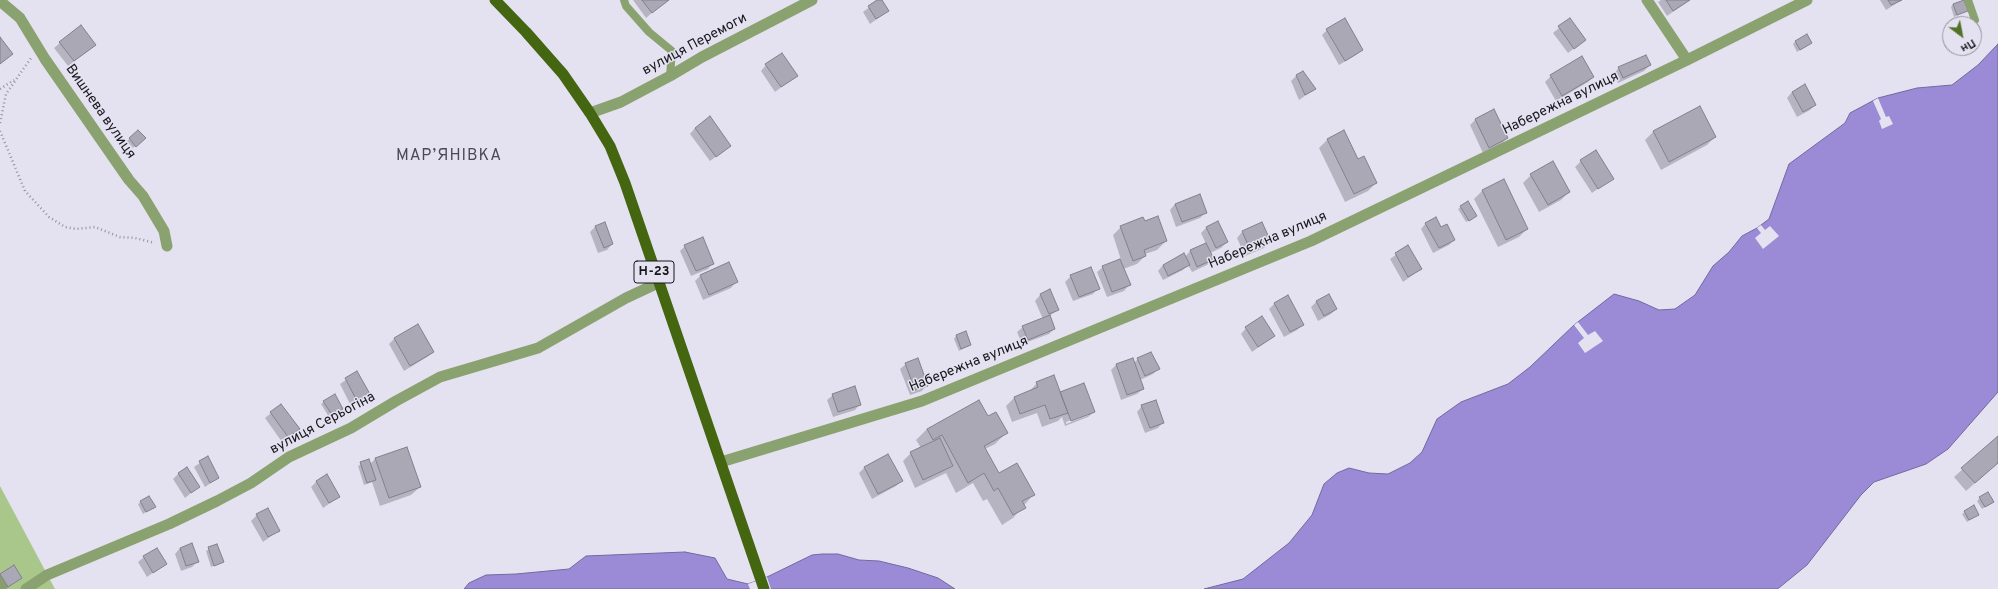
<!DOCTYPE html>
<meta charset="utf-8">
<style>
body{margin:0}
#map{position:relative;width:1998px;height:589px;overflow:hidden;background:#e4e2f0;font-family:Overpass,sans-serif}
canvas{display:block}
.north{position:absolute;left:1942px;top:16px;width:40px;height:40px;box-sizing:border-box;background:#e4e2f0;border:1px solid #92909b;border-radius:50%;rotate:148deg;font-size:11px;font-weight:700;line-height:16px;text-align:center;color:#17161b}
.north::after{content:'';display:block;margin:auto;width:14px;height:18px;background:#527229;clip-path:polygon(50% 0,100% 100%,50% 72%,0 100%)}
</style>
<div id="map">
<canvas width="1998" height="589"></canvas>
<div class="north">Пн</div>
</div>
<script>
const g = document.querySelector('canvas').getContext('2d');
g.lineJoin = 'round';
function fill(path, color) { g.fillStyle = color; g.fill(path, 'evenodd'); }
const shape = rows => new Path2D(rows.map(r => 'M' + r).join(''));
function stroke(path, color, width, dash) { g.strokeStyle = color; g.lineWidth = width; g.lineCap = dash ? 'butt' : 'round'; g.setLineDash(dash || []); g.stroke(path); }
function label(font, color, halo, rows, align = 'center') {
  g.font = font + ' Overpass,sans-serif'; g.lineWidth = 3; g.setLineDash([]); g.textBaseline = 'middle'; g.strokeStyle = halo; g.fillStyle = color; for (const [text, x, y, turn = 0] of rows) {
    g.save(); g.translate(x, y); g.rotate((+turn || 0) * Math.PI / 180); g.textAlign = isNaN(turn) ? turn : align; if (halo) g.strokeText(text, 0, 0); g.fillText(text, 0, 0); g.restore();
  }
}
const green = shape([
 [0,486,55,589,0,589]
]);
const water = shape([
 [1998,44,1998,392,1948,449,1926,464,1874,482,1861,495,1807,565,1780,587,1777,589,1204,589,1243,579,1289,543,1312,515,1324,484,1337,473,1349,468,1369,473,1388,474,1410,463,1422,452,1437,419,1461,402,1508,384,1530,367,1574,325,1614,294,1639,301,1659,310,1675,309,1695,295,1713,266,1729,252,1742,236,1757,228,1769,219,1789,164,1845,123,1850,113,1878,98,1917,88,1952,85,1978,65,1998,44],
 [685,552,715,558,727,579,748,584,767,577,812,555,822,554,838,554,859,560,879,561,908,568,938,578,955,589,464,589,469,583,486,575,516,574,569,569,586,556,685,552]
]);
const pier = shape([
 [1878,98,1886,117,1889,116,1893,124,1882,129,1879,121,1881,119,1873,101],
 [1761,225,1765,230,1770,226,1779,236,1763,249,1755,238,1761,233,1757,228],
 [1578,322,1588,335,1595,331,1603,341,1585,353,1578,343,1584,338,1574,325],
 [767,577,771,589,750,589,748,584]
]);
const shadow = shape([
 [633,0,667,0,646,18],
 [879,0,888,11,870,24,863,12],
 [1661,0,1690,0,1667,16,1658,2],
 [1880,0,1902,0,1886,10],
 [1953,4,1967,11,1954,17,1951,7],
 [1570,19,1585,40,1568,53,1553,33],
 [1327,30,1362,50,1356,55,1339,65,1322,35],
 [1795,42,1811,43,1797,52,1793,44],
 [60,43,89,50,68,66,54,48],
 [1582,58,1593,77,1588,82,1556,101,1545,82,1551,76],
 [766,65,796,76,775,92,761,71],
 [1650,65,1644,71,1618,83,1613,74,1619,68],
 [1297,75,1315,89,1299,100,1291,81],
 [1805,86,1815,105,1810,110,1797,117,1787,98,1792,92],
 [1699,107,1715,137,1707,145,1661,170,1645,140,1653,132],
 [1494,111,1507,138,1502,144,1483,153,1470,125,1475,120],
 [695,128,730,146,710,161,690,134],
 [138,131,144,138,133,148,127,141],
 [1327,140,1357,160,1376,183,1368,191,1345,202,1319,148],
 [1581,161,1613,178,1592,193,1575,167],
 [1531,175,1569,192,1561,200,1539,212,1523,183],
 [1482,191,1527,229,1519,237,1498,247,1474,199],
 [1199,195,1206,212,1200,218,1176,227,1170,210,1175,204],
 [1461,207,1473,218,1466,222,1458,209],
 [1144,222,1166,241,1157,250,1145,254,1145,256,1137,264,1123,269,1129,285,1124,291,1107,297,1097,272,1103,267,1121,260,1113,235,1121,227],
 [1261,223,1270,242,1264,248,1245,256,1237,238,1242,232],
 [1426,223,1454,240,1449,245,1433,253,1421,229],
 [604,224,612,244,607,250,598,253,590,232,595,227],
 [1207,227,1227,242,1221,248,1210,253,1212,259,1207,265,1192,272,1188,265,1183,270,1163,280,1158,271,1163,265,1185,257,1190,251,1206,244,1201,233],
 [685,246,713,263,708,269,691,276,680,251],
 [1408,246,1421,269,1403,282,1390,259],
 [701,275,736,282,731,288,703,300,695,281],
 [1071,276,1098,288,1093,294,1073,301,1065,282],
 [1050,291,1058,310,1049,316,1054,329,1049,334,1022,344,1017,332,1023,327,1043,319,1035,301,1040,295],
 [1317,301,1336,309,1331,314,1318,321,1311,307],
 [1275,303,1302,325,1297,330,1284,337,1269,309],
 [1246,328,1274,336,1252,352,1241,334],
 [956,336,970,345,959,351,954,339],
 [394,339,433,352,427,357,404,371,389,344],
 [1138,359,1158,369,1153,374,1140,380,1143,389,1137,394,1121,400,1111,370,1116,365,1134,363],
 [906,364,927,385,922,391,910,395,900,369],
 [357,372,369,394,351,406,340,384],
 [1037,383,1060,394,1094,412,1088,417,1065,426,1062,417,1058,421,1042,427,1037,413,1012,422,1006,406,1014,398,1029,392],
 [1089,413,1089,415,1066,424,1066,422],
 [833,395,860,404,855,410,833,417,827,400],
 [324,402,339,411,329,417,321,404],
 [281,405,299,428,282,442,265,418],
 [1142,406,1163,422,1158,428,1145,433,1137,412],
 [988,418,1006,433,995,444,985,449,998,474,1033,495,1013,518,1002,525,987,499,983,501,973,483,956,493,946,473,915,488,903,461,911,453,921,448,916,440,927,429],
 [1998,437,1998,463,1966,491,1954,477],
 [406,448,420,487,411,495,380,506,372,482,364,485,358,466,368,460,370,464,375,459],
 [888,455,901,481,896,486,872,499,859,473,864,468],
 [207,458,218,478,205,487,194,467],
 [179,473,198,487,185,498,173,479],
 [317,481,339,497,323,508,311,487],
 [1980,498,1990,504,1982,509,1977,501],
 [141,502,154,507,143,514,138,504],
 [1965,512,1978,515,1967,522,1962,514],
 [257,515,279,530,263,542,251,521],
 [216,545,222,562,211,567,206,551],
 [180,548,197,562,192,567,181,571,175,554],
 [144,557,165,564,147,577,138,562],
 [14,566,21,577,6,589,0,589,0,575]
]);
const building = shape([
 [642,0,669,0,652,13,642,0],
 [877,0,882,0,889,11,876,19,868,6,877,0],
 [1666,0,1690,0,1673,11,1666,0],
 [1888,0,1902,0,1891,5,1888,0],
 [1964,0,1968,11,1957,15,1953,4,1964,0],
 [1345,18,1363,50,1345,61,1326,29,1345,18],
 [1570,18,1586,40,1574,49,1558,26,1570,18],
 [81,25,96,45,74,61,59,42,81,25],
 [1807,34,1812,43,1800,50,1795,41,1807,34],
 [0,37,13,54,0,64,0,37],
 [782,53,798,76,781,87,765,64,782,53],
 [1646,55,1651,65,1623,78,1618,67,1646,55],
 [1582,56,1594,77,1562,96,1550,75,1582,56],
 [1303,71,1316,89,1305,95,1296,75,1303,71],
 [1805,84,1816,105,1803,112,1792,92,1805,84],
 [1700,106,1716,137,1669,162,1653,131,1700,106],
 [1494,109,1508,138,1489,148,1475,119,1494,109],
 [710,116,731,146,716,157,695,128,710,116],
 [138,130,146,138,136,147,129,138,138,130],
 [1344,130,1358,159,1364,156,1377,183,1354,194,1327,139,1344,130],
 [1596,150,1614,179,1598,189,1580,160,1596,150],
 [1553,161,1570,192,1548,205,1530,174,1553,161],
 [1504,179,1528,229,1506,240,1482,190,1504,179],
 [1200,194,1207,213,1182,222,1175,204,1200,194],
 [1468,201,1477,216,1469,221,1460,206,1468,201],
 [1158,216,1167,241,1144,250,1146,256,1133,261,1120,226,1143,217,1145,221,1158,216],
 [1436,217,1441,227,1447,224,1455,240,1439,248,1425,223,1436,217],
 [1218,221,1228,242,1216,248,1206,227,1218,221],
 [605,222,613,244,604,248,595,226,605,222],
 [1262,222,1271,242,1251,252,1242,231,1262,222],
 [703,237,714,264,696,271,684,245,703,237],
 [1206,243,1214,259,1197,267,1190,250,1206,243],
 [1408,245,1422,269,1408,277,1395,253,1408,245],
 [1184,253,1190,265,1168,276,1163,265,1184,253],
 [1120,259,1131,285,1112,292,1102,266,1120,259],
 [729,262,738,282,709,295,700,275,729,262],
 [1091,267,1100,289,1079,297,1070,275,1091,267],
 [1050,289,1059,310,1049,314,1040,294,1050,289],
 [1329,294,1337,309,1324,316,1316,301,1329,294],
 [1288,295,1304,325,1290,332,1274,303,1288,295],
 [1050,315,1055,329,1028,340,1022,326,1050,315],
 [1262,316,1275,336,1258,347,1245,327,1262,316],
 [418,324,434,352,410,366,394,338,418,324],
 [966,331,971,345,961,349,956,335,966,331],
 [1151,352,1160,369,1145,376,1137,358,1151,352],
 [918,358,928,386,915,390,905,363,918,358],
 [1133,358,1144,389,1127,395,1116,364,1133,358],
 [357,371,370,394,357,401,345,378,357,371],
 [1054,375,1068,413,1050,419,1045,405,1020,414,1014,397,1038,387,1036,382,1054,375],
 [1084,383,1095,412,1071,421,1060,392,1084,383],
 [855,386,861,405,838,412,832,394,855,386],
 [335,394,343,409,332,415,323,401,335,394],
 [979,400,988,416,996,412,1008,433,984,446,999,473,1017,463,1035,495,1022,501,1026,508,1013,515,998,488,994,491,984,473,968,483,942,435,933,440,927,429,979,400],
 [1156,400,1164,423,1150,428,1141,405,1156,400],
 [281,404,300,429,288,437,270,412,281,404],
 [1998,436,1998,463,1975,483,1961,468,1998,436],
 [940,438,953,466,923,480,910,452,940,438],
 [407,447,421,487,389,498,375,458,407,447],
 [888,454,903,481,878,494,864,467,888,454],
 [208,456,219,478,210,483,199,461,208,456],
 [369,459,376,480,367,483,360,462,369,459],
 [187,467,200,487,191,493,178,473,187,467],
 [327,474,340,497,329,503,316,481,327,474],
 [1988,492,1994,502,1985,507,1979,497,1988,492],
 [149,496,156,507,146,512,140,501,149,496],
 [1974,505,1979,515,1969,520,1964,511,1974,505],
 [268,508,280,531,268,537,256,514,268,508],
 [192,543,199,562,186,566,180,548,192,543],
 [217,544,224,562,214,566,208,547,217,544],
 [157,548,167,564,153,573,143,556,157,548],
 [14,565,22,578,8,587,0,574,14,565]
]);
const path = shape([
 [0,89,14,80],
 [0,123,6,94,31,58],
 [0,131,25,191,49,217,65,227,76,229,95,227,120,237,135,238,155,243]
]);
const service = shape([
 [624,0,626,6,649,32,672,51,670,76],
 [1968,0,1975,20]
]);
const minor = shape([
 [1647,0,1687,60],
 [0,1,20,18,45,59,129,180,143,196,164,231,167,246],
 [590,113,621,102,670,76,702,57,812,0],
 [721,462,922,401,1311,241,1687,60,1807,0],
 [26,589,47,575,169,524,217,501,251,483,289,457,351,428,396,401,440,377,538,348,626,298,658,283]
]);
const primary = shape([
 [495,0,526,32,563,74,590,113,610,146,625,183,764,589]
]);
const shields = [
 [654,272,40]
];
const shieldNames = [
 ["Н-23",654,272]
];
const streetNames = [
 ["вулиця Перемоги",695,45,-28],
 ["Набережна вулиця",1561,104,-26],
 ["Вишнева вулиця",100,112,55],
 ["Набережна вулиця",1268,241,-23],
 ["Набережна вулиця",969,365,-22],
 ["вулиця Серьогіна",323,424,-28]
];
const quarterNames = [
 ["МАР’ЯНІВКА",449,157]
];
fill(green, '#a9c78a');
fill(water, '#9b8bd7');
stroke(water, '#73689f', 1);
fill(pier, '#e4e2f0');
fill(shadow, '#0003');
fill(building, '#aaa8b5');
stroke(building, '#82808d', 1);
stroke(path, '#93919c', 2.5, [1, 3]);
stroke(service, '#89a26f', 8);
stroke(minor, '#89a26f', 11);
stroke(primary, '#461', 11);
for (const [x, y, w] of shields) { const box = new Path2D(); box.roundRect(x - w / 2, y - 11, w, 22, 3); g.fillStyle = '#e4e2f0'; g.fill(box); stroke(box, '#17161b', 1); }
label('bold 13px', '#17161b', null, shieldNames);
label('14px', '#17161b', '#e4e2f0', streetNames);
g.letterSpacing = '1px';
label('16px', '#4b4955', '#e4e2f0', quarterNames);
g.letterSpacing = '0px';
</script>
